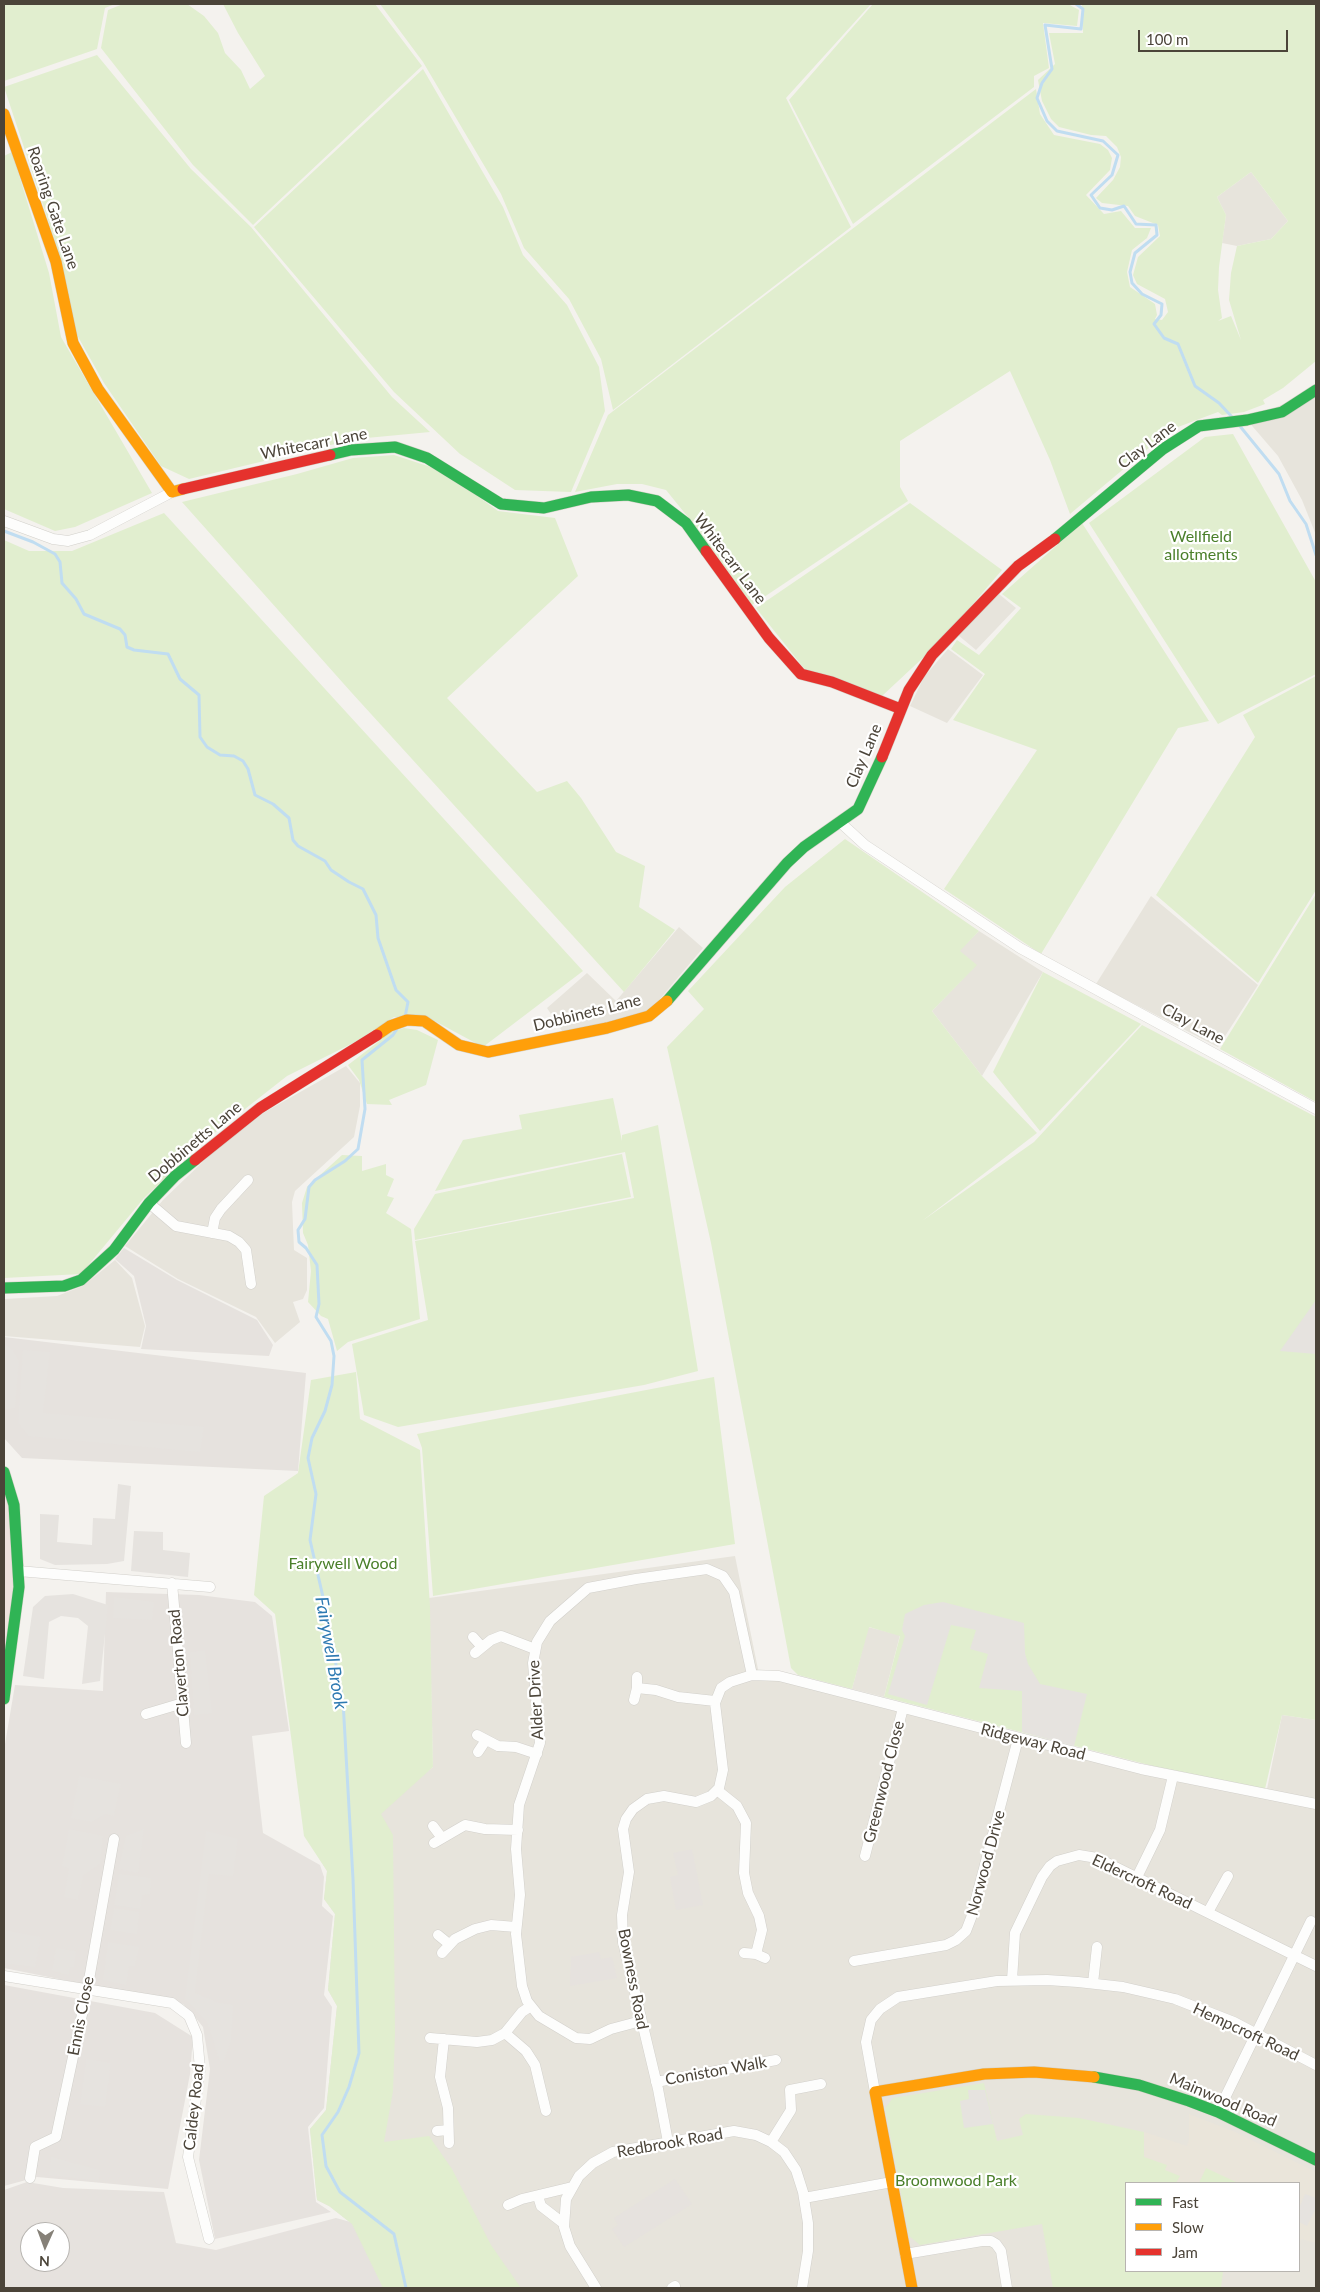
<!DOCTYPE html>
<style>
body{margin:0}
#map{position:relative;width:1320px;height:2292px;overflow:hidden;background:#f4f2ee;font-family:Lato,sans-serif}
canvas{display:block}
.frame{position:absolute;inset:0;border:5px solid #4b4439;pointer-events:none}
.legend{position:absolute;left:1125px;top:2182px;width:175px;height:90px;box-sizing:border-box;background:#fff;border:1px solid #b7b4b0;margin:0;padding:6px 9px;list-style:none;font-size:15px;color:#4b4439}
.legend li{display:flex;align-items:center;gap:10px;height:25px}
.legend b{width:25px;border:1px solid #b7b4b0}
.north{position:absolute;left:20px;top:2222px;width:50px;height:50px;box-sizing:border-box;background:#fff;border:1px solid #b7b4b0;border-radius:50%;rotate:182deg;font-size:14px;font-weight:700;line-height:20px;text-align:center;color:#4b4439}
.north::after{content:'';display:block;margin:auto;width:18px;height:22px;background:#868178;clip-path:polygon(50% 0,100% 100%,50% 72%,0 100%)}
.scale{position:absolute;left:1138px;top:30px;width:150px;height:22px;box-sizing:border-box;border:2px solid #4b4439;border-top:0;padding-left:6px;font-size:15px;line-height:18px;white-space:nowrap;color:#4b4439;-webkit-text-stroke:4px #fff;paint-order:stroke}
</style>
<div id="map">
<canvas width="1320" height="2292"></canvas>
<div class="frame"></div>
<ul class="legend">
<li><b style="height:6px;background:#30b455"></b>Fast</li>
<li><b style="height:6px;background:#ff9f0a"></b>Slow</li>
<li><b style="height:6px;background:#e5322d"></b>Jam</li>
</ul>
<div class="north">N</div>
<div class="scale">100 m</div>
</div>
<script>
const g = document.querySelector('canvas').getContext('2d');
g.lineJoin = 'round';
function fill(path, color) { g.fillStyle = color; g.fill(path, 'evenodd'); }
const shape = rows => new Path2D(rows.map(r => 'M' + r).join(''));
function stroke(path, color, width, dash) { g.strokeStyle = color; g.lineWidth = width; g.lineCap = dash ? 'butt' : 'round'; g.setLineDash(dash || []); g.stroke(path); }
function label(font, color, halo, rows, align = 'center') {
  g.font = font + ' Lato,sans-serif'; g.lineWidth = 4.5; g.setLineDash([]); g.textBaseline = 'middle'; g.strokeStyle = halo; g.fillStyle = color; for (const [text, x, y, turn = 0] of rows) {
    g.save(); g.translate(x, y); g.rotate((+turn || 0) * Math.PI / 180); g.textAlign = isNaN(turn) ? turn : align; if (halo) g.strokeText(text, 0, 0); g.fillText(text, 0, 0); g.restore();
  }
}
const residential = shape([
 [1251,172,1288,221,1271,239,1237,246,1222,243,1226,215,1217,197],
 [1316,390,1316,535,1302,500,1278,456,1247,420],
 [999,594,1016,608,976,650,958,635],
 [948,649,983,675,947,723,910,706,924,677],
 [1151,896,1258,985,1218,1047,1096,984],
 [679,927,703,948,648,1013,564,1034,547,1008,587,973,616,1001],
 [979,931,1043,972,982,1076,932,1011,976,965,959,951],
 [346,1066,360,1083,360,1106,354,1137,295,1191,292,1202,294,1250,307,1258,307,1290,303,1299,293,1302,300,1322,275,1343,256,1317,178,1279,125,1246,163,1200,212,1153,265,1112],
 [115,1260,132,1278,145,1326,140,1347,4,1336,5,1299,57,1296,83,1286],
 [735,1556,759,1674,1266,1794,1282,1715,1316,1720,1316,2288,383,2288,352,2224,329,2206,317,2200,310,2129,326,2110,337,2006,328,1990,335,1914,324,1899,327,1871,317,1855,433,1767,429,1598],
 [1126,2183,1299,2183,1299,2271,1126,2271],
 [868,1627,900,1635,884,1697,852,1689]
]);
const industrial = shape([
 [124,1248,177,1280,257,1320,273,1345,269,1356,141,1349,146,1326,134,1276,115,1259],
 [4,1337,306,1373,298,1471,22,1458,4,1438],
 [106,1592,199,1595,255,1602,272,1616,289,1731,252,1736,263,1833,320,1865,324,1877,322,1906,333,1916,324,1995,332,2007,324,2108,308,2127,316,2202,331,2212,215,2239,199,2160,210,2069,203,2027,195,2017,183,2004,4,1968,4,1750,15,1685,103,1691],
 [692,1849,703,1905,676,1910,670,1877,678,1875,673,1853],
 [599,1952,601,1959,612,1957,617,1978,570,1986,571,1957],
 [4,1985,155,2013,193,2037,190,2074,168,2189,37,2177,4,2186],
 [675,2179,692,2204,624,2247,612,2229,618,2225,614,2218],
 [27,2182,63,2188,164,2192,176,2243,216,2250,336,2218,354,2223,384,2288,4,2288,4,2190],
 [30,2232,60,2232,60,2262,30,2262]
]);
const education = shape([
 [1189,2114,1235,2132,1316,2172,1316,2243,1301,2239,1299,2244,1299,2183,1145,2183,1144,2132,1187,2146,1189,2139]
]);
const medical = shape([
 [4,1472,19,1587,4,1699]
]);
const green = shape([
 [4,4,115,4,105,8,97,49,4,81],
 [123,4,187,4,204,16,218,33,225,53,241,70,250,89,265,76,238,33,223,4,375,4,422,66,253,225,193,165,101,48,108,10],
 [380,4,871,4,786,98,851,227,613,410,601,359,569,299,524,248,501,194,423,62],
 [873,4,1068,4,1079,10,1077,26,1043,23,1049,68,1034,76,1034,87,853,224,789,100],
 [1082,4,1316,4,1316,361,1283,388,1263,400,1265,404,1244,412,1222,415,1218,412,1170,430,1070,514,1050,460,1010,371,900,441,900,487,908,501,752,605,696,527,666,490,642,484,617,484,575,492,608,415,1036,89,1040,114,1054,135,1100,144,1108,150,1112,158,1110,170,1086,195,1104,214,1121,211,1135,228,1151,228,1147,238,1132,250,1127,272,1130,287,1155,304,1157,315,1155,319,1162,320,1168,312,1165,299,1137,284,1133,275,1138,257,1160,236,1158,225,1135,216,1128,206,1102,203,1096,198,1113,180,1120,167,1121,157,1117,147,1106,136,1091,135,1059,127,1051,119,1042,101,1038,80,1055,64,1049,33,1083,33],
 [1251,172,1288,221,1271,239,1237,246,1231,273,1229,300,1241,340,1231,316,1218,321,1222,318,1218,290,1219,267,1226,215,1217,197],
 [97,55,191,169,251,227,392,397,430,432,356,439,189,479,161,466,104,383,77,335,61,259,4,87],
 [423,69,503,207,523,255,567,305,599,367,605,411,571,492,515,490,460,454,394,392,254,227],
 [12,152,49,273,61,337,152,493,75,527,55,531,4,509,4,156],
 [1233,434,1316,582,1316,674,1218,724,1089,523,1205,437],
 [394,455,443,471,498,511,555,518,578,576,447,698,537,792,567,781,581,798,616,852,645,866,639,907,675,930,624,992,351,692,182,502,297,474,353,458],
 [910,503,1002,570,941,641,882,696,807,672,756,608],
 [164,513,583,971,483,1047,431,1019,394,1017,357,1041,287,1076,203,1142,144,1198,81,1274,4,1278,4,540,29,551,72,551],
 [1082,523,1209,721,1178,728,1041,954,944,889,1037,750,953,720,985,674,951,649,957,640,979,655,1021,608,1002,594],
 [1316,676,1316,890,1258,983,1156,895,1255,737,1243,715],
 [845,839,979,931,960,951,977,965,932,1011,982,1076,1037,1133,922,1221,1034,1142,1142,1025,1316,1117,1316,1720,1282,1715,1265,1789,1153,1766,884,1697,900,1636,869,1627,852,1689,798,1675,791,1668,711,1243,667,1047,704,1009,688,991,785,887],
 [1316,894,1316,1102,1220,1049],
 [1043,972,1141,1024,1040,1131,993,1072],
 [404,1028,417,1030,438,1040,426,1085,389,1100,392,1105,367,1104,359,1080,348,1065,391,1032],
 [613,1098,622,1141,622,1135,658,1125,698,1371,644,1385,398,1427,364,1415,352,1344,428,1320,415,1241,634,1198,625,1152,435,1191,463,1140,522,1129,519,1115],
 [622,1154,631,1197,415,1240,414,1229,435,1194],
 [342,1155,362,1156,362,1171,386,1164,386,1175,394,1179,387,1196,394,1198,386,1213,411,1229,420,1319,348,1342,337,1351,328,1319,321,1316,308,1302,311,1271,308,1245,303,1233,302,1203,307,1187],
 [356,1372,360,1419,420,1450,430,1607,433,1767,381,1814,393,1835,395,2033,393,2091,384,2142,429,2136,452,2169,491,2245,521,2288,383,2288,352,2224,329,2206,317,2200,310,2129,326,2110,337,2006,328,1990,335,1914,324,1899,327,1871,304,1836,275,1614,254,1595,264,1496,298,1473,311,1380],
 [714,1377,735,1544,433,1596,422,1448,417,1434],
 [984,2083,997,2141,1023,2135,1019,2119,1026,2114,1079,2118,1144,2132,1144,2157,1167,2165,1165,2170,1180,2176,1176,2183,1126,2183,1126,2271,1223,2271,1221,2288,1053,2288,1042,2224,920,2245,909,2236,885,2108,893,2098],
 [1206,2168,1238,2183,1199,2183]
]);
const parking = shape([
 [1316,1300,1316,1354,1280,1351],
 [4,1343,13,1350,19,1360,15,1408,4,1409],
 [23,1350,50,1352,43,1413,204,1427,200,1452,28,1436,18,1423],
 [118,1484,131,1486,124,1561,107,1564,55,1565,40,1559,40,1514,59,1515,57,1542,92,1545,93,1518,115,1519],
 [134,1531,163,1532,163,1550,190,1553,188,1577,131,1571],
 [73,1594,108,1605,100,1681,82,1684,88,1626,78,1618,61,1616,49,1622,44,1679,23,1676,33,1607,45,1596],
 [114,1597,154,1602,152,1620,113,1618],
 [943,1602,1024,1623,1025,1653,1028,1664,1040,1684,1087,1694,1074,1746,1022,1732,1022,1691,979,1688,988,1654,970,1649,976,1630,951,1625,927,1705,888,1694,905,1636,902,1630,905,1614,924,1605],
 [205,1650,212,1713,194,1715,190,1652],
 [79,1776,121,1784,114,1816,105,1814,92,1822,71,1818],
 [69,1829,103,1836,100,1864,83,1876,78,1900,64,1897,69,1868,62,1866],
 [144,1829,138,1873,118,1869,126,1836],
 [206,1831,238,1839,233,1876,209,1874,195,1993,219,2003,233,2005,231,2040,224,2061,219,2060,208,2024,185,1999],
 [119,1874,151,1878,150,1894,142,1895,140,1909,114,1905],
 [114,1908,139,1912,137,1934,110,1930],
 [4,1930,41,1937,35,1967,4,1963],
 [108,1942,139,1947,135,1966,129,1966,126,1985,103,1980],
 [56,1948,76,1951,74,1967,70,1967,69,1975,52,1971],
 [86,2059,111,2063,105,2107,80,2104],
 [968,2090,985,2090,993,2124,964,2128,960,2101,969,2099],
 [51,2157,100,2170,99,2181,49,2175],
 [1305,2194,1316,2198,1316,2208,1307,2226,1299,2222,1299,2208]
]);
const stream = shape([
 [1076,4,1083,9,1081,29,1045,25,1052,69,1042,83,1037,98,1047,121,1057,131,1103,141,1118,155,1112,175,1091,195,1100,208,1112,210,1124,206,1136,224,1156,225,1157,235,1135,253,1130,272,1132,283,1142,294,1162,304,1161,315,1154,324,1164,338,1178,344,1195,386,1219,403,1233,418],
 [1239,425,1279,474,1290,501,1306,524,1316,555],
 [4,531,33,542,55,554,60,562,62,583,76,599,84,614,120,629,125,635,127,647,134,650,168,654,180,679,199,695,200,737,207,747,220,755,234,756,243,761,248,769,255,795,273,804,289,818,293,840,298,846,325,861,331,870,349,882,363,889,376,915,378,938,396,990,408,1002,405,1017],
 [397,1029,393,1035,362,1060,365,1109,358,1149,345,1161,315,1180,309,1187,305,1219,298,1230,299,1242,306,1248,317,1265,319,1304,316,1317,331,1341,334,1356,332,1385,325,1411,312,1438,308,1458,316,1494,310,1540,323,1597,343,1701,353,1879,359,2053,349,2087,338,2112,322,2135,326,2166,340,2192,394,2234,406,2288]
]);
const street = shape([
 [4,521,53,539,68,541,90,535,172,492],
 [841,823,865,845,1020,948,1316,1109],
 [149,1203,176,1226,229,1236,239,1242,246,1250,251,1284],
 [212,1233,215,1218,221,1209,248,1180],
 [18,1571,210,1587],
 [172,1583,186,1743],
 [473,1637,482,1647],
 [475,1653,491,1640,501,1636,535,1649],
 [637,1688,656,1690,678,1697,715,1701],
 [634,1700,637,1688,637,1677],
 [146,1714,183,1703],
 [477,1735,498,1746,516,1747,537,1754],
 [478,1752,486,1740],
 [717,1790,737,1806,746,1823,744,1873,748,1893,759,1916,762,1930,756,1954],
 [433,1826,442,1838],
 [434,1843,465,1825,485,1829,518,1830],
 [865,1856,903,1708],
 [1137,1877,1160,1830,1173,1776],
 [1208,1912,1228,1876],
 [438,1935,449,1944],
 [442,1953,455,1939,475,1929,491,1925,516,1927],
 [744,1953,756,1954,765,1958],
 [854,1961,946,1945,956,1940,966,1931,971,1918,1018,1739],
 [4,1976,172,2003,189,2016,197,2035,200,2069,188,2157,209,2239],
 [1012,1980,1015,1933,1042,1877,1050,1866,1057,1861,1079,1855,1097,1858,1316,1966],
 [1093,1983,1097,1947],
 [641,2021,611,2029,590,2039,576,2038,539,2016,527,2001,522,1986,516,1934,520,1895,516,1849,519,1805,540,1743,533,1663,537,1642,550,1621,588,1588,636,1579,707,1569,723,1576,734,1592,752,1675],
 [505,2033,526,2051,535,2065,546,2111],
 [430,2038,477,2042,492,2040,505,2033,522,2012,531,2006],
 [444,2039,440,2077,448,2108,449,2143],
 [656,2082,776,2060],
 [875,2092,866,2042,871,2020,880,2009,898,1997,997,1981,1047,1980,1078,1982,1123,1987,1175,1999,1234,2022,1316,2065],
 [1218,2112,1311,1921],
 [437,2131,448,2130],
 [668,2142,658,2089,623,1942,622,1915,629,1872,623,1829,626,1819,633,1809,647,1799,664,1796,696,1802,711,1796,719,1788,723,1770,715,1703,721,1688,730,1682,752,1675,779,1676,1141,1769,1316,1804],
 [771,2142,791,2110,790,2090,821,2084],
 [30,2178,35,2147,56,2137,87,1991,114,1839],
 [538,2196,541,2206,563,2223],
 [804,2198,892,2182],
 [508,2205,522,2199,572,2187],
 [905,2254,982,2241,991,2241,996,2244,1001,2251,1007,2288],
 [596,2288,570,2246,564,2227,566,2199,579,2176,593,2163,613,2152,734,2131,756,2135,771,2142,784,2152,796,2170,803,2192,808,2223,808,2251,802,2288],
 [672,2288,675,2286]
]);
const fast = shape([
 [330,455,351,450,395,447,427,458,501,504,544,508,591,497,628,495,657,501,686,523,706,551],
 [1055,539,1163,449,1199,426,1247,420,1282,412,1316,390],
 [667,1001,787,863,804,847,858,809,882,757],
 [4,1288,64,1286,81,1280,114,1250,149,1203,175,1176,195,1160],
 [4,1472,14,1505,19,1587,4,1699],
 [1094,2077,1139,2085,1189,2101,1218,2112,1316,2160]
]);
const slow = shape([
 [4,114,56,262,73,343,98,389,172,492,183,489],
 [377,1035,390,1026,407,1020,424,1021,459,1045,488,1052,607,1028,649,1016,667,1001],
 [912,2288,875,2092,984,2074,1034,2072,1094,2077]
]);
const jam = shape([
 [183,489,330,455],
 [706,551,769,638,801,674,832,682,901,709],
 [882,757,909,690,932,655,1018,566,1055,539],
 [195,1160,260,1108,377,1035]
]);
const streetNames = [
 ["Roaring Gate Lane",53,208,71],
 ["Whitecarr Lane",314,444,-11],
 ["Clay Lane",1147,445,-37],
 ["Whitecarr Lane",730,559,53],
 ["Clay Lane",864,756,-67],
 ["Dobbinets Lane",587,1013,-14],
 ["Clay Lane",1193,1024,28],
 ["Dobbinetts Lane",195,1142,-40],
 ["Claverton Road",179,1663,-95],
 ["Alder Drive",536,1700,-93],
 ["Ridgeway Road",1033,1742,14],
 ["Greenwood Close",884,1782,-76],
 ["Norwood Drive",986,1863,-75],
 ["Eldercroft Road",1142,1882,25],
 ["Bowness Road",633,1979,79],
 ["Ennis Close",81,2016,-79],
 ["Hempcroft Road",1246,2032,25],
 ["Coniston Walk",716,2071,-10],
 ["Mainwood Road",1223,2100,23],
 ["Caldey Road",194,2107,-84],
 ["Redbrook Road",670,2143,-10]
];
const parkNames = [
 ["Wellfield",1201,537],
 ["allotments",1201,555],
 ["Fairywell Wood",343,1564],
 ["Broomwood Park",956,2181]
];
const waterNames = [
 ["Fairywell Brook",331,1653,80]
];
fill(residential, '#e7e4dc');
fill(industrial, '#e6e2de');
fill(education, '#eae5da');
fill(medical, '#eee3df');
fill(green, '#e1eecf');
fill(parking, '#e6e3df');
stroke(stream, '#c0ddf1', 3);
stroke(street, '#d2d0cb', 11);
stroke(fast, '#d3cfc5', 12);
stroke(slow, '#d3cfc5', 12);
stroke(jam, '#d3cfc5', 12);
stroke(street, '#fdfdfc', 10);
stroke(fast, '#30b455', 11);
stroke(slow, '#ff9f0a', 11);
stroke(jam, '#e5322d', 11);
label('16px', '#4b4439', '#fff', streetNames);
label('16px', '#4a7f2a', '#fff', parkNames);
label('italic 18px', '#2e7ab2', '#fff', waterNames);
</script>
